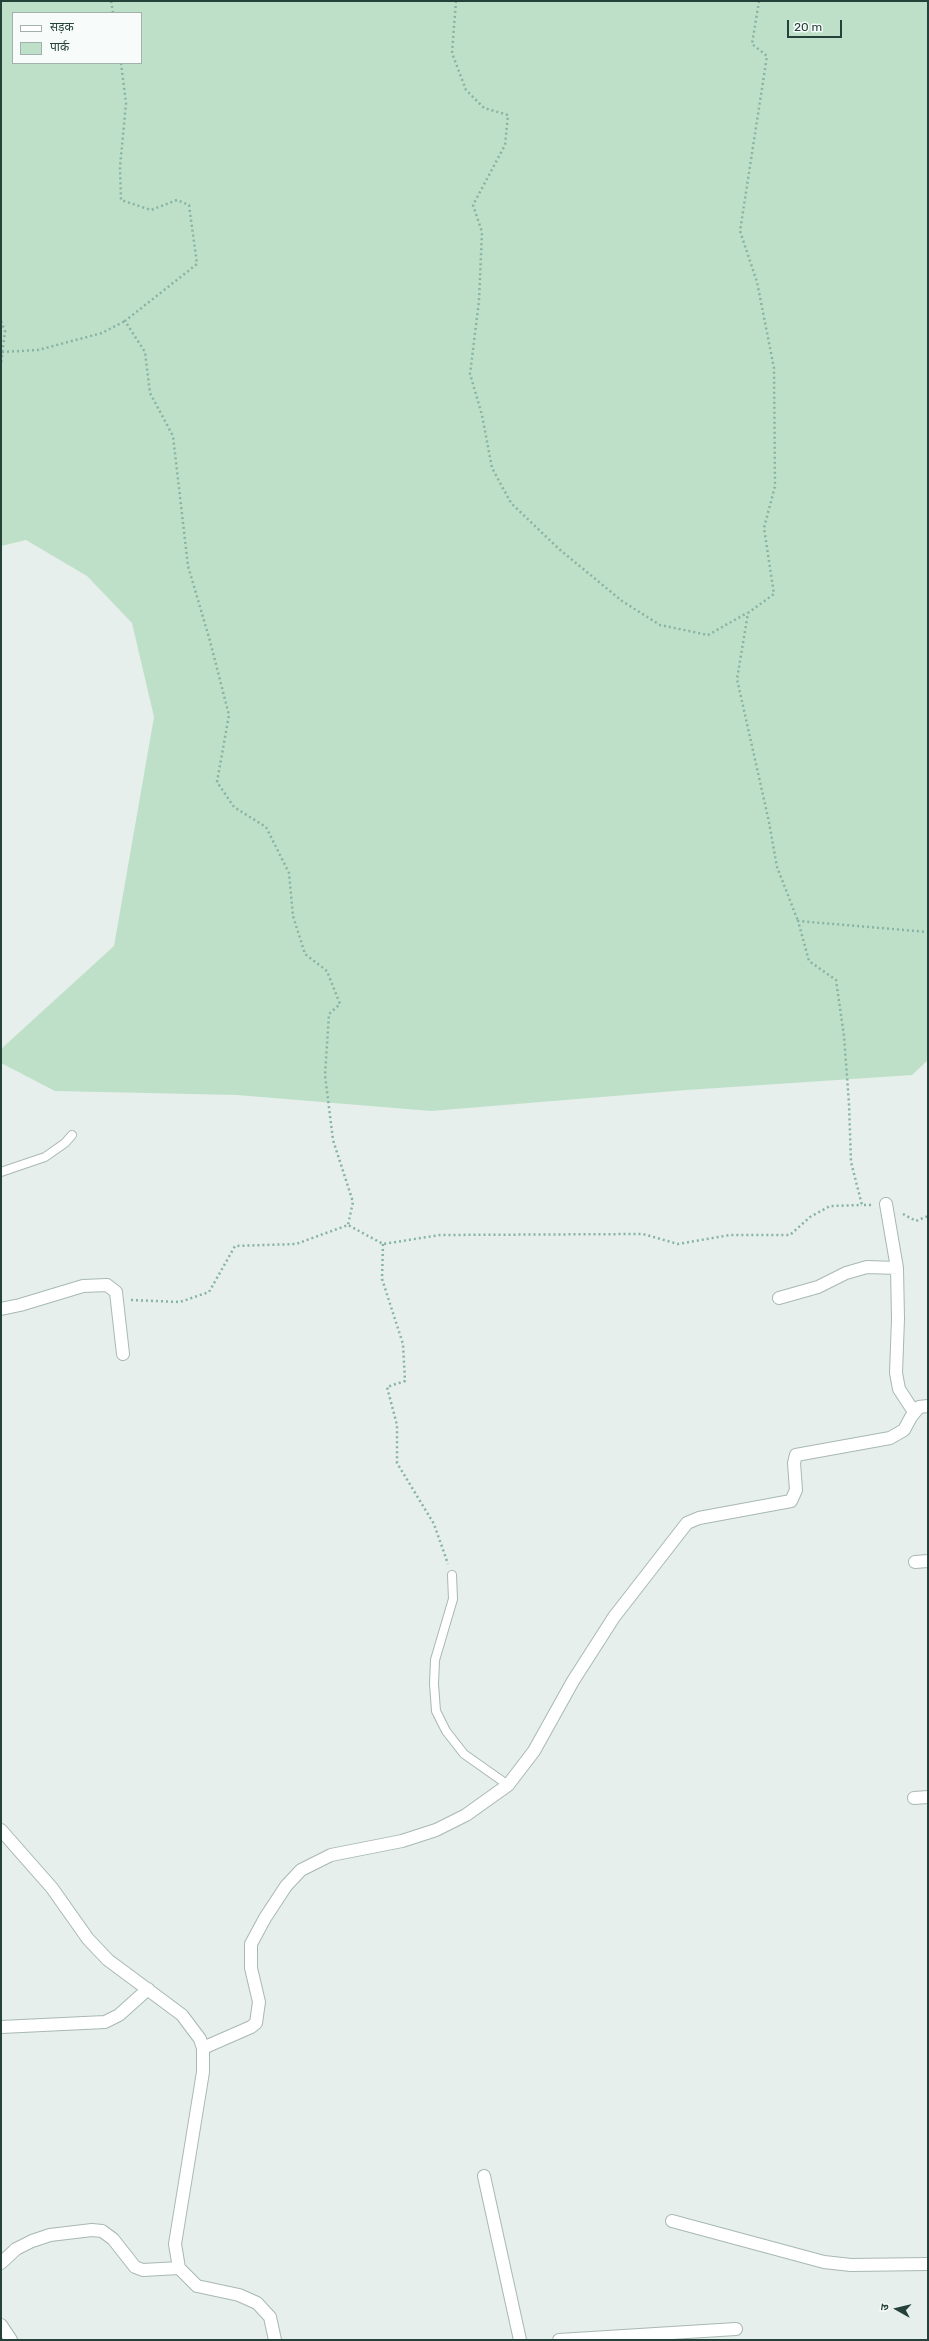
<!DOCTYPE html>
<meta charset="utf-8">
<style>
body{margin:0}
#map{position:relative;width:929px;height:2341px;overflow:hidden;background:#e6efeb;font-family:Rubik,"Noto Sans Devanagari",sans-serif}
canvas{display:block}
.frame{position:absolute;inset:0;border:2px solid #24423a;pointer-events:none}
.legend{position:absolute;left:12px;top:12px;width:130px;height:52px;box-sizing:border-box;background:#f7fbf9;border:1px solid #a3b1ad;margin:0;padding:5px 7px;list-style:none;font-size:12px;color:#24423a}
.legend li{display:flex;align-items:center;gap:8px;height:20px}
.legend b{width:20px;border:1px solid #a3b1ad}
.north{position:absolute;left:877px;top:2289px;width:40px;height:40px;-webkit-text-stroke:3px #f7fbf9;paint-order:stroke;rotate:278deg;font-size:11px;font-weight:700;line-height:16px;text-align:center;color:#24423a}
.north::after{content:'';display:block;margin:auto;width:14px;height:18px;background:#24423a;clip-path:polygon(50% 0,100% 100%,50% 72%,0 100%)}
.scale{position:absolute;left:787px;top:20px;width:55px;height:18px;box-sizing:border-box;border:2px solid #24423a;border-top:0;padding-left:5px;font-size:12px;line-height:14px;white-space:nowrap;color:#24423a;-webkit-text-stroke:3px #f7fbf9;paint-order:stroke}
</style>
<div id="map">
<canvas width="929" height="2341"></canvas>
<div class="frame"></div>
<ul class="legend">
<li><b style="height:5px;background:#fff"></b>सड़क</li>
<li><b style="height:11px;background:#bfe0c8"></b>पार्क</li>
</ul>
<div class="north">उ</div>
<div class="scale">20 m</div>
</div>
<script>
const g = document.querySelector('canvas').getContext('2d');
g.lineJoin = 'round';
function fill(path, color) { g.fillStyle = color; g.fill(path, 'evenodd'); }
const shape = rows => new Path2D(rows.map(r => 'M' + r).join(''));
function stroke(path, color, width, dash) { g.strokeStyle = color; g.lineWidth = width; g.lineCap = dash ? 'butt' : 'round'; g.setLineDash(dash || []); g.stroke(path); }
const green = shape([
 [1,1,928,1,928,1060,912,1075,687,1090,431,1111,237,1095,55,1091,1,1063,1,1049,114,946,154,717,132,623,87,576,26,540,1,546],
 [13,13,141,13,141,63,13,63]
]);
const path = shape([
 [111,1,113,13],
 [456,1,452,53,466,90,484,108,508,115,505,145,473,205,482,232,479,301,470,374,482,415,492,468,511,503,559,549,622,601,660,625,708,635,747,613],
 [759,1,752,44,767,56,740,231,757,282,774,368,775,486,764,528,774,594,748,613,737,679,769,822,777,867,798,921],
 [121,63,126,103,120,167,121,200,151,210,177,200,189,205,197,264,125,321,145,352,150,393,173,436,188,566,210,641,229,715,217,782,234,807,266,827,289,873,293,916,305,954,327,971,340,1004,329,1014,325,1075,333,1140,353,1202,348,1225],
 [1,321,5,331,1,363],
 [2,352,38,350,102,333,125,321],
 [871,1205,862,1205,851,1162,849,1104,844,1036,836,980,809,961,798,921,928,932],
 [903,1214,916,1221,928,1216],
 [383,1244,382,1279,403,1344,405,1381,387,1387,397,1425,397,1463,434,1524,448,1564],
 [131,1300,180,1302,209,1292,235,1246,296,1244,348,1225,383,1244,440,1235,643,1234,678,1244,730,1235,790,1235,810,1217,830,1206,862,1205]
]);
const lane = shape([
 [1,1172,45,1157,65,1143,72,1135],
 [452,1575,453,1599,435,1660,434,1684,436,1711,446,1731,464,1754,508,1785]
]);
const street = shape([
 [886,1204,897,1268,898,1319,896,1373,899,1389,914,1412],
 [779,1298,818,1287,846,1273,867,1267,897,1268],
 [1,1309,20,1305,83,1286,107,1285,116,1292,123,1354],
 [915,1562,928,1561],
 [914,1798,928,1797],
 [1,1830,52,1888,88,1939,108,1960,182,2015,200,2039,203,2048,203,2072,175,2244,179,2268,197,2286,239,2295,257,2303,270,2317,275,2340],
 [1,2027,105,2022,119,2015,148,1989],
 [203,2048,251,2027,256,2023,259,2002,251,1968,251,1944,265,1918,286,1886,301,1870,331,1855,402,1841,436,1830,466,1815,508,1785,534,1751,573,1681,614,1617,687,1523,699,1518,791,1501,796,1490,794,1463,796,1455,890,1438,904,1430,911,1417,919,1407,928,1406],
 [484,2176,520,2340],
 [672,2221,824,2262,851,2265,928,2264],
 [1,2263,16,2249,32,2241,50,2235,92,2230,102,2231,113,2239,135,2267,143,2270,179,2268],
 [1,2325,11,2340],
 [559,2340,736,2329]
]);
fill(green, '#bfe0c8');
stroke(lane, '#a8b8b2', 10);
stroke(street, '#a8b8b2', 14);
stroke(path, '#86b3a5', 2.5, [2, 3]);
stroke(lane, '#fff', 8);
stroke(street, '#fff', 12);
</script>
